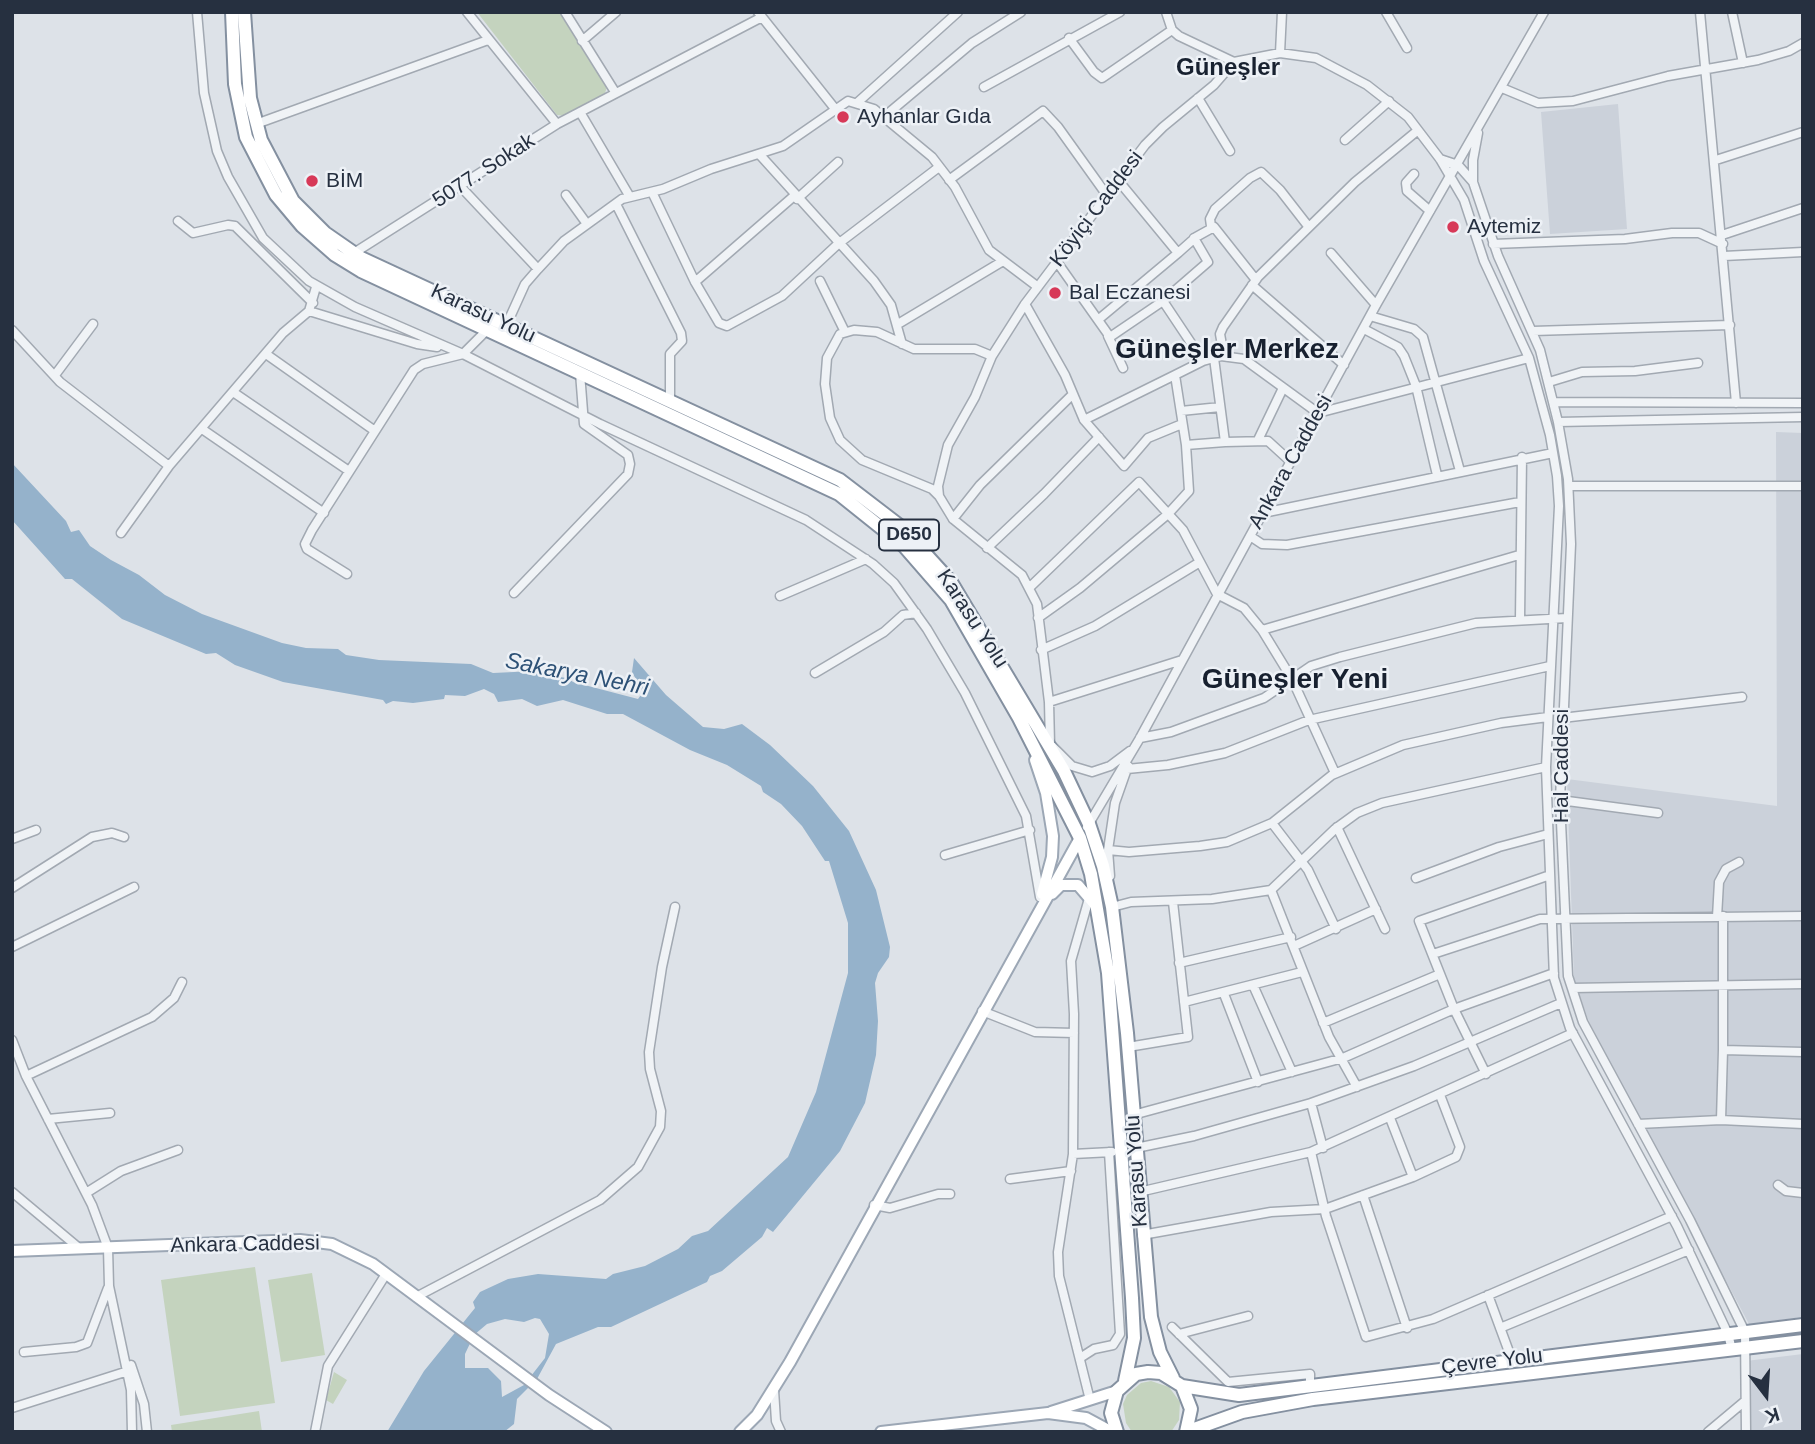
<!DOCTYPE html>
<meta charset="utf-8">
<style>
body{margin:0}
#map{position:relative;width:1815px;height:1444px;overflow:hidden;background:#dde2e8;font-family:Helvetica,sans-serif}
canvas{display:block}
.frame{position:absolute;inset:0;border:14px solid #263040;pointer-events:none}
.north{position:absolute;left:1731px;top:1360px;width:70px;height:70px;-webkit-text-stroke:5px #edf1f6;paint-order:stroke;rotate:163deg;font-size:19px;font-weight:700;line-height:28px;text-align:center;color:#263040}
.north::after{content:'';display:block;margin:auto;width:24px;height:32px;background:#263040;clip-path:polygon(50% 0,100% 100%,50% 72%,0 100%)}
</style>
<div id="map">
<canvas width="1815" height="1444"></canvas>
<div class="frame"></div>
<div class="north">K</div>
</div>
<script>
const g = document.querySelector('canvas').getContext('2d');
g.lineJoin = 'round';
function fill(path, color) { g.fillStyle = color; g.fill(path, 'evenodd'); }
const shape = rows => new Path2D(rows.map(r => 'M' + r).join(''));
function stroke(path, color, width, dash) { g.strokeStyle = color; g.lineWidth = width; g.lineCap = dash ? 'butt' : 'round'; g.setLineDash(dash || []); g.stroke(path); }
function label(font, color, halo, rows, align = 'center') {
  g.font = font + ' Helvetica,sans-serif'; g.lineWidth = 5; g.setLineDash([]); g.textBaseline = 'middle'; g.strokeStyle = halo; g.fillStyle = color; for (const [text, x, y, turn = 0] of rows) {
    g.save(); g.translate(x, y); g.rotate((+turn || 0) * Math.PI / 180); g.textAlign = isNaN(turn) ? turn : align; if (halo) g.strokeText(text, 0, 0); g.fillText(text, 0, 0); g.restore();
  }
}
const built = shape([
 [1618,104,1627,229,1550,234,1541,112],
 [1776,432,1803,433,1803,1317,1749,1324,1590,1025,1574,979,1567,779,1777,806],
 [1803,1354,1803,1432,1748,1432,1746,1361]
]);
const green = shape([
 [477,12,559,12,607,87,605,93,565,116,557,115],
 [255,1267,275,1403,180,1416,161,1280],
 [312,1273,325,1355,281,1362,268,1280],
 [334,1372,347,1380,333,1404,326,1400],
 [1151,1381,1169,1387,1180,1402,1179,1420,1171,1432,1132,1432,1126,1423,1123,1404,1127,1395,1141,1383],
 [259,1411,262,1432,172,1432,171,1425]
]);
const water = shape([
 [12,463,66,521,71,532,79,530,90,546,111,560,139,575,165,595,202,614,282,643,306,648,338,649,346,655,379,660,471,664,493,673,535,671,541,675,568,678,573,682,638,699,643,692,632,672,634,658,666,695,703,727,724,729,742,724,770,745,813,786,849,831,876,890,890,947,889,957,878,973,875,983,878,1021,876,1055,865,1103,840,1151,773,1232,767,1228,762,1237,722,1271,710,1276,707,1282,611,1327,598,1327,556,1344,537,1379,517,1399,514,1424,504,1432,387,1432,424,1371,475,1308,473,1302,480,1292,508,1279,538,1274,606,1279,613,1274,645,1266,678,1249,692,1236,708,1231,788,1157,816,1092,848,973,848,923,829,861,825,861,802,826,781,804,763,792,761,786,727,765,690,750,623,714,607,714,563,700,537,706,522,699,498,702,494,694,484,689,465,696,445,695,444,699,413,703,393,701,386,704,383,700,283,682,235,665,216,653,206,654,122,619,72,579,65,579,12,520],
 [535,1318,540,1319,549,1334,545,1358,524,1385,502,1397,501,1381,488,1368,465,1368,465,1354,474,1335,487,1324,505,1319,524,1322]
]);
const minor = shape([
 [197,12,204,93,217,151,228,177,263,238,309,281,355,307,463,354,600,424,806,520,873,564,894,583,927,629,965,693,1026,816,1040,897],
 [467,12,557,124],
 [565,12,615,92],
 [758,12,836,110],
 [1166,12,1172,30,1179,36,1234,62,1280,53,1316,58,1367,85,1408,117,1440,159,1464,200,1484,261,1529,358,1550,435,1557,476,1559,506,1546,767,1554,978,1570,1028,1677,1226,1728,1334,1732,1350],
 [1386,12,1407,48],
 [1700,12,1736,403],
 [1732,12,1743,63],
 [1069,38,1094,72,1102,78,1172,30],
 [582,41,616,12],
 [1280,53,1282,12],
 [984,87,1120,12],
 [1502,88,1538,103,1573,101,1668,76,1758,60,1789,51,1803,43],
 [1198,98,1230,151],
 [858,102,958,12],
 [580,112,630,197],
 [885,116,972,43,1021,12],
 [256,124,488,40],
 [1345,140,1389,101],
 [760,155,874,281,891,305,902,344],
 [1440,159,1458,165,1473,182,1498,256,1540,350,1558,422,1568,479,1571,544,1560,800,1568,976,1583,1022,1690,1220,1745,1332,1746,1432],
 [1716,160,1803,132],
 [1414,174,1406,183,1407,191,1430,211],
 [1117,179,1178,253,1196,237,1214,227,1256,280],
 [949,180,1043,111,1058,127,1106,194],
 [1473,182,1473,160,1478,133],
 [460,186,538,269],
 [652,192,695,282,719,323,727,326,782,296,838,244,939,167],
 [566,195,587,224],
 [797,199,838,162],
 [616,204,681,333,682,341,670,354,670,399],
 [178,221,193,233,228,225,235,226,313,303],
 [1211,226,1210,219,1215,209,1250,178,1261,172,1280,190,1308,226],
 [1722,235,1803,208],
 [1493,244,1625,239,1672,233,1699,233,1723,244],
 [354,253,557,124,762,17],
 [1331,253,1376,305],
 [1724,256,1803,252],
 [1057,262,1110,337,1163,301,1203,361,1175,375],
 [820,281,845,332],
 [695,282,794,196],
 [1252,285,1344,365],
 [1163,301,1208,262,1194,238],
 [1025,304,1065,375,1084,420,1175,375,1186,445,1189,491,1168,514,1080,588,1038,618],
 [309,311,417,344,437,347],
 [1370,316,1414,329,1423,337,1460,471],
 [1099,319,1178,253],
 [898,324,1003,261],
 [506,326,525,284,538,269,564,241,622,199,663,189,711,169,783,146,848,101,874,109,932,157,955,187,989,250,1038,287],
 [1364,329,1398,347,1404,356,1416,386,1437,475],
 [12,330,60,382,169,466,283,333,309,311,316,287],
 [1533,331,1730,325],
 [1108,336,1123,368],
 [266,354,375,431],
 [1224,356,1220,334,1223,327,1258,277,1355,182,1417,131],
 [1203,361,1221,356,1244,359,1318,413,1529,358],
 [55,375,93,324],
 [1549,382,1582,372,1635,371,1698,363],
 [233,392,349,471],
 [1554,402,1803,403],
 [1181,411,1220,407],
 [1084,420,1124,466,1148,438,1182,424],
 [1558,422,1803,417],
 [202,429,324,513],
 [1258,440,1283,388],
 [1225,442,1268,441,1291,462],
 [1186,445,1225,442,1214,358],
 [1569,486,1803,486],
 [939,496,932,489,862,460,840,440,830,418,825,384,827,358,840,334,854,330,877,332,914,349,975,349,992,356],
 [1263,513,1553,453],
 [953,519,980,485,1072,395],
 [121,533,169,466],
 [1250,536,1262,544,1287,545,1520,502],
 [987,548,1044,494,1099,437],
 [347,574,307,549,305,544,312,530,414,370,423,364,463,354,487,330],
 [1029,588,1139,482,1183,530,1217,594,1244,608,1262,630,1292,679,1335,773],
 [514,593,628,474,630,464,628,455,584,424,580,373],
 [780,596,866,559],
 [1520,619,1522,457],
 [1262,630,1519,555],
 [1041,650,1095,626,1200,562],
 [815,673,884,632,903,615,916,613],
 [1049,702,1182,660],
 [1562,718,1742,697],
 [1140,738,1171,732,1264,698,1311,666,1340,657,1476,623,1567,618],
 [1130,751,1110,766,1092,772,1072,766,1050,744,1049,702,1037,604,1022,575,953,519,939,496,938,486,948,445,975,397,992,356,1025,304,1145,145,1163,127,1214,85,1234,62],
 [1127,769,1168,765,1225,753,1309,720,1550,666],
 [1560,800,1658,813],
 [1272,823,1332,775,1403,745,1501,723,1548,717],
 [1087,827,1140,738,1376,305,1544,12],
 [1337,827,1385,929],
 [12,839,36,830],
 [1108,850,1129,852,1200,846,1227,842,1272,823,1308,870,1336,929],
 [945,855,1030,830],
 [1110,876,1108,850,1115,803,1128,766],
 [1416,878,1499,847,1548,834],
 [12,888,92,837,112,833,124,837],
 [1090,895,1071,961,1074,1014,1073,1154,1058,1252,1059,1276,1090,1400],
 [1112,903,1112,907,1131,902,1212,899,1271,890],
 [1723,916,1723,1050,1803,1052],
 [1717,917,1719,882,1726,869,1739,862],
 [1294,946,1376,909],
 [12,947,134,887],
 [1433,954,1540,919,1803,916],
 [1179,963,1291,937],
 [1253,985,1292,1072],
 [1572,988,1803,984],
 [1224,994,1258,1082],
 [1184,1002,1302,972],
 [982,1011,1035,1032,1074,1033],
 [1323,1023,1440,974],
 [12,1040,26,1076,92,1205,108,1248,109,1286,131,1390,132,1432],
 [1128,1047,1188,1037,1173,902],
 [1486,1074,1454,1009,1419,921,1550,875],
 [26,1076,152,1017,174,998,182,982],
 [1357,1087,1329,1037,1271,890,1335,829,1357,813,1382,803,1546,767],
 [1311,1103,1414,1066,1561,1003],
 [1133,1115,1343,1058,1454,1009,1554,973],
 [1390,1118,1413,1177],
 [48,1119,110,1113],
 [1721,1120,1803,1124],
 [1638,1124,1721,1120,1723,1050],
 [1136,1148,1194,1136,1311,1103,1323,1148],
 [1311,1152,1326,1216,1366,1337,1433,1319,1672,1216],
 [1073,1154,1112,1152],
 [1010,1179,1071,1171],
 [1778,1185,1786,1191,1803,1193],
 [12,1192,79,1248],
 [1139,1192,1311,1152,1573,1033],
 [86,1193,121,1171,178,1150],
 [1363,1195,1407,1328],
 [874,1205,890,1208,938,1194,950,1194],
 [1142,1235,1271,1212,1325,1209,1413,1177,1456,1157,1460,1147,1440,1095],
 [1488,1295,1512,1360],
 [416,1297,600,1200,638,1167,660,1127,661,1111,650,1069,649,1052,662,967,675,907],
 [1172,1327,1228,1382,1310,1374,1310,1386],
 [1500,1328,1689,1250],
 [1179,1334,1248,1316],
 [24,1352,76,1347,87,1343,108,1288],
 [1080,1358,1094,1349,1113,1345,1120,1334,1109,1152],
 [131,1365,144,1404,147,1432],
 [774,1390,776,1421,781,1432],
 [12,1408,128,1371],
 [315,1432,328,1366,386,1274],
 [1708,1432,1745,1401]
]);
const major = shape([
 [1035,760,1046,793,1053,836,1052,857,1042,894],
 [1052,894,1061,885,1078,885,1096,906],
 [12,1251,300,1240,332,1244,373,1264,549,1395,606,1432],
 [1051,1412,1117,1391],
 [740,1432,757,1415,790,1362,1080,838],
 [881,1432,1048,1413,1086,1418,1112,1432]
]);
const highway = shape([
 [232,12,235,84,246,137,276,195,302,226,335,255,361,271,839,494,904,546,951,600,1019,718,1080,838,1091,874,1108,973,1132,1298,1134,1338,1125,1381],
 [244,12,250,98,261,140,293,201,325,233,361,258,840,480,900,526,951,582,1064,771,1089,824,1103,866,1112,907,1127,1033,1151,1317,1160,1352,1173,1378],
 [1182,1386,1239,1395,1803,1325],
 [1117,1432,1111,1413,1117,1391,1136,1374,1148,1372,1161,1373,1182,1386,1191,1409,1186,1432],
 [1186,1432,1242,1412,1313,1399,1803,1341]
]);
const markers = [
 [843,117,7,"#d73958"],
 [312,181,7,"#d73958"],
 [1453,227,7,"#d73958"],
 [1055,293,7,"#d73958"]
];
const shields = [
 [909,535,60]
];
const shieldNames = [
 ["D650",909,535]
];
const poiNames = [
 ["Ayhanlar Gıda",857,117],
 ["BİM",326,181],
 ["Aytemiz",1467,227],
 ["Bal Eczanesi",1069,293]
];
const streetNames = [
 ["5077. Sokak",484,171,-33],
 ["Köyiçi Caddesi",1097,209,-53],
 ["Karasu Yolu",483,314,25],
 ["Ankara Caddesi",1291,462,-61],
 ["Karasu Yolu",972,619,57],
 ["Hal Caddesi",1562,766,-90],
 ["Karasu Yolu",1137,1171,-94],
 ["Ankara Caddesi",245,1245,-1],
 ["Çevre Yolu",1492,1362,-7]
];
const waterNames = [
 ["Sakarya Nehri",577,675,11]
];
const quarterNames = [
 ["Güneşler",1228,68]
];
const districtNames = [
 ["Güneşler Merkez",1227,350],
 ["Güneşler Yeni",1295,680]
];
fill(built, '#cbd1da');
fill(green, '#c4d3be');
fill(water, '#95b2cb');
stroke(minor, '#a2a9b2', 11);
stroke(major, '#9ca7b5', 14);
stroke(highway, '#8490a0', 16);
stroke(minor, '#f0f3f6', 8);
stroke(major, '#fff', 10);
stroke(highway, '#fff', 12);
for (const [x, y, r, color] of markers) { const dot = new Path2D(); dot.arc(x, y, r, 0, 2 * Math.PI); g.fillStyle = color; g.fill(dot); stroke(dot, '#edf1f6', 2.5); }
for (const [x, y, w] of shields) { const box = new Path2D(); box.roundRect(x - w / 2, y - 15.5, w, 31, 5); g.fillStyle = '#edf1f6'; g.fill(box); stroke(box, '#263040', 2); }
label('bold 19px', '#263040', null, shieldNames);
label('21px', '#263040', '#edf1f6', poiNames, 'left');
label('21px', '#263040', '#edf1f6', streetNames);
label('italic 23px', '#2d5176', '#edf1f6', waterNames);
label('bold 24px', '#182130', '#edf1f6', quarterNames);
label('bold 28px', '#182130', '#edf1f6', districtNames);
</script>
